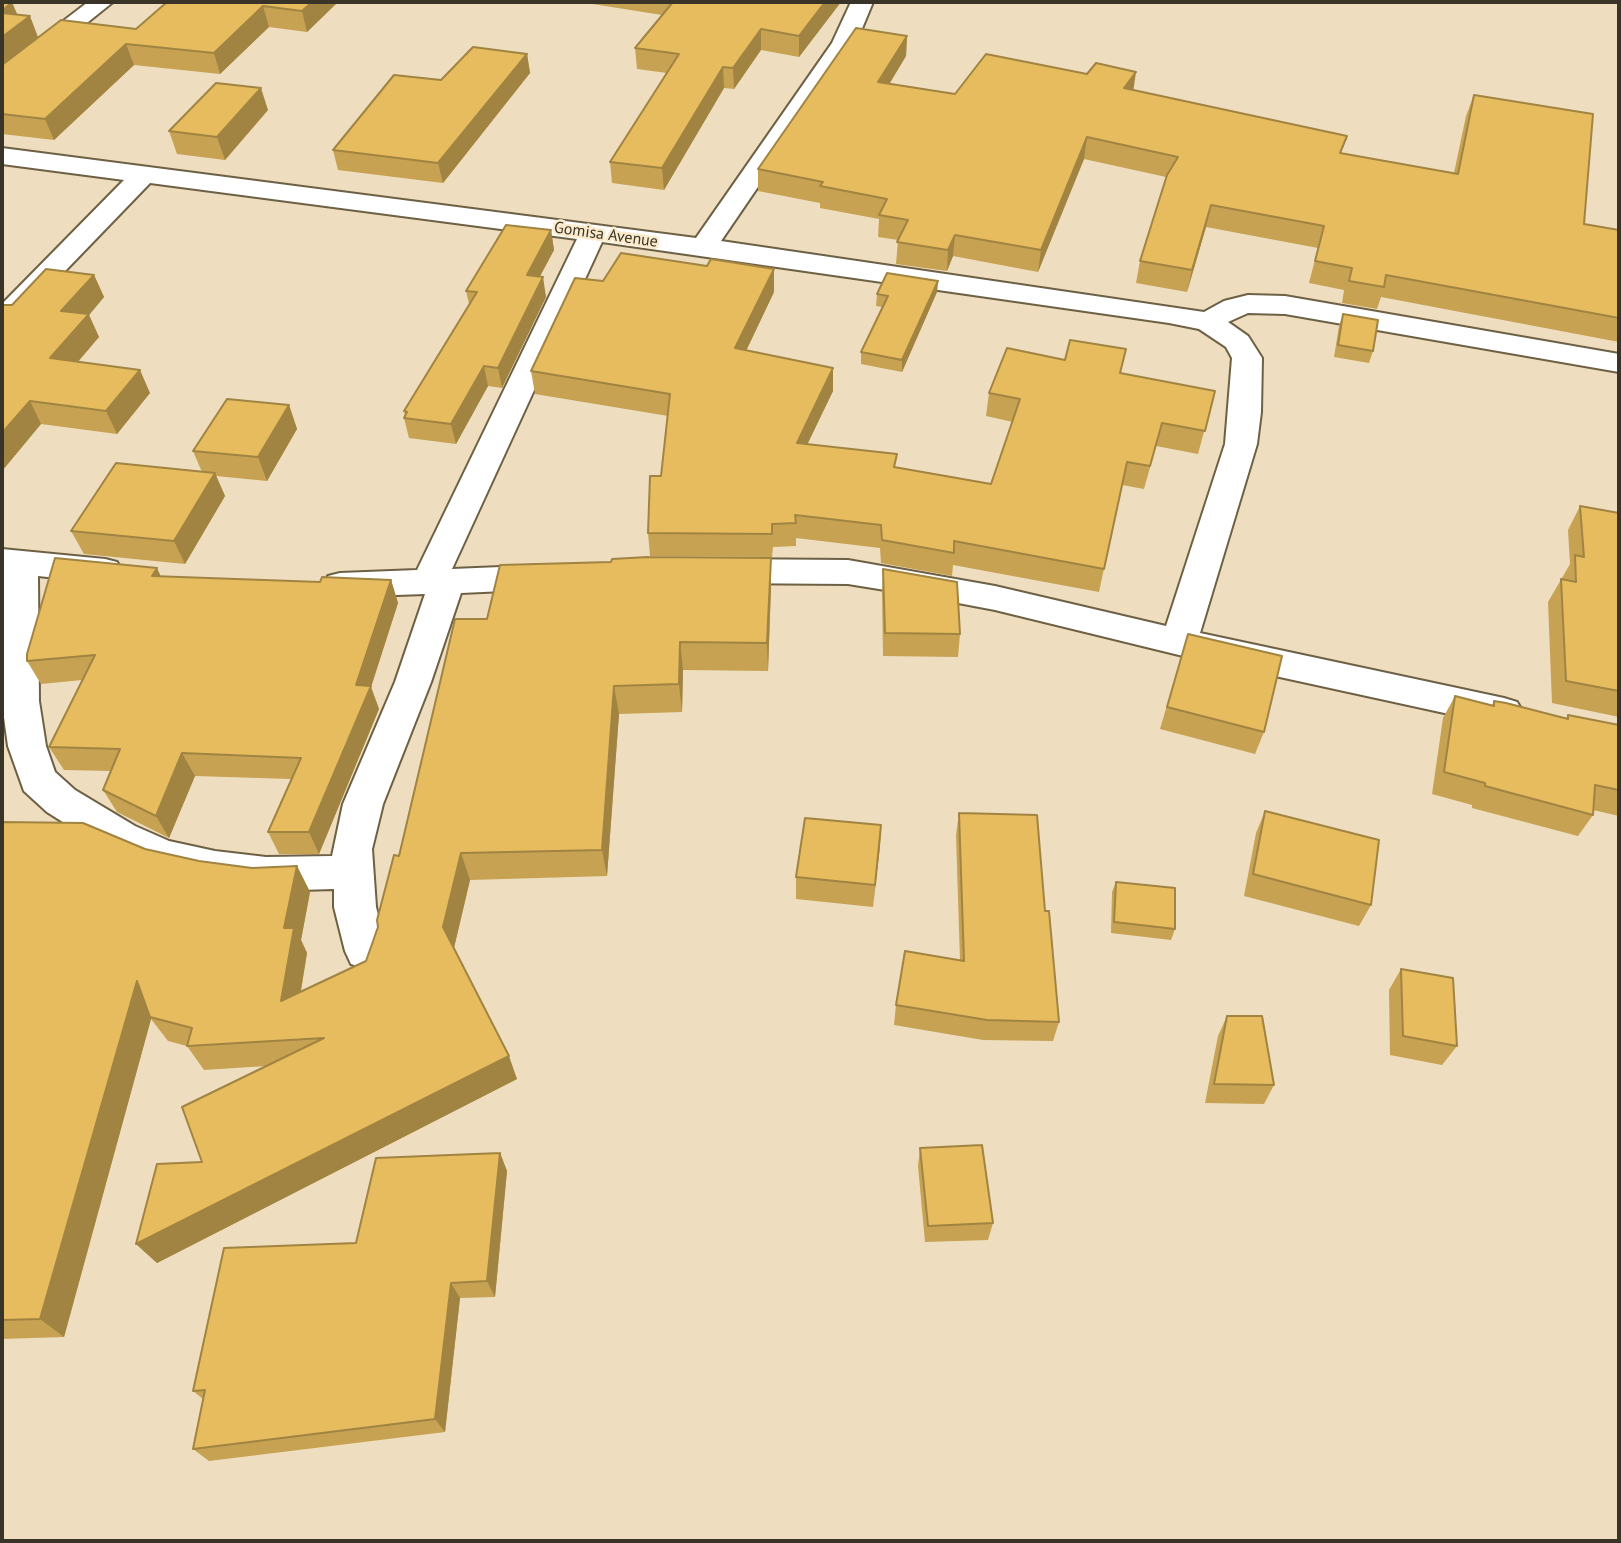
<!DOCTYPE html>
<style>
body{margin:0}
#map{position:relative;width:1621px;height:1543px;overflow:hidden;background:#eedebf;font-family:"PT Sans",sans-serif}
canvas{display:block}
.frame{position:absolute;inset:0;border:4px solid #3a3428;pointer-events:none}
</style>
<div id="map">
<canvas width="1621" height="1543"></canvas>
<div class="frame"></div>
</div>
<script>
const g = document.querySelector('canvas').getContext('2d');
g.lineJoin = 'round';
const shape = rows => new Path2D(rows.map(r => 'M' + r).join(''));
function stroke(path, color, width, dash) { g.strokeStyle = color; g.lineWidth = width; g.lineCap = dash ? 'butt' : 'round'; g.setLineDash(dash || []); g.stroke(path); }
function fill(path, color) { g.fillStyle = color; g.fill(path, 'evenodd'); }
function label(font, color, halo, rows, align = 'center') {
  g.font = font + ' "PT Sans",sans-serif'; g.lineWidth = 5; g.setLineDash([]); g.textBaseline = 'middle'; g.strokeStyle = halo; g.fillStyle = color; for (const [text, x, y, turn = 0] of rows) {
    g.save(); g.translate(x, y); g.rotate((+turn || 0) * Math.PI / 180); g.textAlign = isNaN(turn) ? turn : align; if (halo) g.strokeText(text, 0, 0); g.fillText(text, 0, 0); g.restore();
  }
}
const minor = shape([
 [88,2,113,2,11,84,2,86,2,68,88,2],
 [851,2,873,2,856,43,721,241,1204,312,1224,301,1248,295,1285,296,1619,354,1619,372,1285,314,1248,313,1228,322,1248,336,1262,358,1261,412,1257,444,1200,633,1504,698,1517,702,1523,712,1517,722,1504,726,1179,655,995,610,916,595,848,584,718,583,706,580,701,571,706,562,718,559,848,560,995,586,1166,626,1225,444,1232,358,1226,347,1199,329,1169,323,602,242,452,569,549,565,561,568,566,577,561,586,549,589,461,593,431,682,383,804,372,849,376,907,387,951,381,964,366,969,351,964,345,951,334,907,334,889,266,891,215,885,163,873,107,850,47,812,24,791,8,746,2,703,2,549,105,559,117,562,122,571,117,580,105,583,38,576,39,701,46,746,55,772,75,790,135,826,169,841,215,851,266,857,332,856,343,804,395,682,425,594,340,597,328,594,323,585,328,576,340,573,417,570,577,239,150,183,12,326,2,329,2,304,124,180,2,164,2,148,696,238,832,43,851,2]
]);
const wall = shape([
 [167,2,338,2,307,32,269,27,220,74,134,65,54,140,2,134,2,65,136,29],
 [580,2,841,2,799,57,761,50,734,89,724,88,664,190,612,183,610,162,667,73,637,69,635,48,662,15],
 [907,36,906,56,889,84,955,94,1133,90,1342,154,1454,173,1466,116,1474,95,1584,224,1619,230,1619,342,1381,297,1377,309,1342,303,1344,290,1309,283,1318,248,1206,227,1187,292,1136,283,1140,261,1166,177,1084,159,1038,272,953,256,947,271,896,264,898,240,878,237,879,219,820,208,820,203,758,191,758,169],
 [527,54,530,73,443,183,338,170,333,150,441,80],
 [268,110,225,160,177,154,169,131],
 [551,230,554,250,540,276,546,297,502,388,488,386,456,444,409,438,404,418,405,415,404,411,469,304,466,291],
 [94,275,104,297,89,315,99,337,78,362,150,393,117,434,41,424,2,471,2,305,12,305],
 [603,281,774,292,746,351,833,368,833,391,807,444,896,468,991,484,1013,422,986,416,989,393,1121,373,1215,391,1198,454,1156,446,1144,489,1122,485,1099,592,953,565,952,576,881,563,880,548,796,538,796,546,773,547,772,557,650,556,648,533,661,476,668,416,535,394,531,371],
 [938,281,937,292,902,372,861,364,861,352,882,307,876,306,877,294],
 [1343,314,1373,351,1369,363,1334,357,1339,326],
 [289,405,297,429,267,481,216,476,225,496,185,564,84,554,71,531,202,472,193,451],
 [1580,506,1619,513,1619,717,1552,703,1548,602,1570,564,1568,530],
 [771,558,771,586,768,671,683,670,682,712,619,714,607,876,470,880,454,948,517,1079,157,1263,136,1244,202,1162,266,1066,204,1070,187,1046,168,1041,151,1019,64,1337,2,1339,2,822,145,849,199,861,252,868,297,866,310,892,301,940,307,953,301,991,366,961,378,927,399,856,487,619],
 [883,569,960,634,958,657,883,656,882,593],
 [161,576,320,582,391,580,398,603,371,687,379,709,319,854,279,854,268,832,291,779,195,776,169,838,117,812,103,790,111,771,64,770,49,747,82,680,41,684,27,661],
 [1188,634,1264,732,1255,754,1160,729],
 [1455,696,1492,705,1494,701,1566,718,1568,715,1619,725,1619,816,1593,810,1593,815,1578,836,1472,808,1472,805,1432,794,1443,718],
 [1265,811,1371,905,1359,926,1244,896,1256,833],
 [959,813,1045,911,1059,1022,1053,1041,983,1040,894,1025,896,1005,960,960,956,835],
 [881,825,873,907,796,899,796,877],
 [1116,882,1175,929,1171,940,1111,933,1112,892],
 [1401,969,1457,1046,1442,1065,1390,1055,1389,990],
 [1227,1016,1274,1085,1264,1104,1205,1103,1218,1036],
 [920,1148,993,1223,988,1240,925,1242,918,1166],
 [500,1153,507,1171,495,1297,460,1298,445,1432,209,1461,193,1449,203,1399,193,1391,356,1243]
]);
const shadedWall = shape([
 [12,2,21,23,30,16,38,37,2,65,2,11],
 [312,2,338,2,307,32,302,11],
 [825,2,841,2,799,57,799,36],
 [263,6,269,27,220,74,214,53],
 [761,29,761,50,734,89,733,68],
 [907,36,906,56,878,103,878,82],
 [126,44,134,65,54,140,45,119],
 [527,54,530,73,443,183,438,163],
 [723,67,724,88,664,190,662,168],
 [1136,72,1133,93,1124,88],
 [261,88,268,110,225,160,217,137],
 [1087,137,1084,159,1038,272,1041,250],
 [1211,205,1206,227,1187,292,1192,270],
 [551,230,554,250,530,295,527,275],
 [955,235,953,256,947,271,948,250],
 [774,269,774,292,736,372,735,348],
 [94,275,104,297,89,315,99,337,61,381,50,358,61,311],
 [543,277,546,297,502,388,498,368],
 [938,281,937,292,902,372,902,360],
 [484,366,488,386,456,444,451,424],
 [833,368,833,391,797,466,797,443],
 [140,370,150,393,117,434,106,411],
 [30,401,41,424,2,471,2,433],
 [289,405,297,429,267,481,258,457],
 [215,473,225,496,185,564,174,541],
 [771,558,771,586,768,671,767,643],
 [157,568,168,592,152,576],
 [391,580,398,603,371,687,379,709,319,854,309,832],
 [680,642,683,670,682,712,679,684],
 [614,686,619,714,607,876,602,850],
 [182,753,195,776,169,838,156,816],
 [881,825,880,847,873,907,875,885],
 [461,853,470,880,453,952,443,927],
 [297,866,310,892,301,940,307,953,295,1025,281,1001,284,928],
 [137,981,151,1019,64,1337,40,1319],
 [509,1056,517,1079,157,1263,136,1244],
 [500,1153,507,1171,495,1297,487,1281],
 [451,1283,460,1298,445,1432,435,1419]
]);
const building = shape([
 [2,2,12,2,2,11,2,2],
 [167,2,312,2,302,11,263,6,214,53,126,44,45,119,2,114,2,65,61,20,136,29,167,2],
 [673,2,825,2,799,36,761,29,733,68,723,67,662,168,610,162,679,54,635,48,673,2],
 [2,13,30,16,2,37,2,13],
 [856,28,907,36,878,82,955,94,986,54,1087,74,1096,63,1136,72,1124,88,1347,136,1340,153,1458,174,1474,95,1593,114,1584,224,1619,230,1619,318,1386,275,1384,287,1349,281,1352,268,1315,261,1324,226,1211,205,1192,270,1140,261,1167,175,1178,157,1087,137,1041,250,955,235,948,250,897,242,908,220,879,215,887,199,820,186,823,182,758,169,856,28],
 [473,47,527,54,438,163,333,150,394,75,441,80,473,47],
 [216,83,261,88,217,137,169,131,216,83],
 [506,225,551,230,527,275,543,277,498,368,484,366,451,424,404,418,407,412,404,411,477,292,466,291,506,225],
 [621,253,707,266,711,259,774,269,735,348,833,368,797,443,897,454,894,467,991,484,1020,399,989,393,1007,348,1065,360,1070,340,1126,349,1120,373,1215,391,1205,431,1162,423,1150,466,1127,462,1104,569,954,541,954,553,882,540,881,525,795,515,796,523,772,524,772,534,648,533,650,476,661,476,670,394,531,371,575,278,603,281,621,253],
 [46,269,94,275,61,311,89,314,50,358,140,370,106,411,30,401,2,433,2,305,12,305,46,269],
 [887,273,938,281,902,360,861,352,888,296,877,294,887,273],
 [1343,314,1378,320,1373,351,1338,345,1343,314],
 [227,399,289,405,258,457,193,451,227,399],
 [116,463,215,473,174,541,71,531,116,463],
 [1580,506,1619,513,1619,691,1566,681,1561,579,1576,582,1575,555,1584,557,1580,506],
 [648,557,771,558,767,643,680,642,679,684,614,686,602,850,461,853,443,927,509,1056,136,1244,157,1164,202,1162,182,1107,324,1038,187,1046,192,1028,150,1017,137,981,40,1319,2,1320,2,822,83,823,145,849,199,861,252,868,297,866,284,928,294,928,281,1001,366,961,378,927,377,920,394,855,399,856,455,619,487,619,500,565,611,562,612,559,648,557],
 [55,558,157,568,152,576,320,582,322,577,391,580,356,685,371,686,309,832,268,832,301,758,182,753,156,816,103,790,120,749,49,747,95,655,27,661,27,654,55,558],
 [883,569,957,582,960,634,885,633,883,569],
 [1188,634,1282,656,1264,732,1167,707,1188,634],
 [1455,696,1494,706,1494,701,1506,703,1568,719,1568,715,1619,725,1619,790,1595,785,1593,815,1485,786,1485,783,1444,772,1455,696],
 [1265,811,1379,840,1371,905,1253,874,1265,811],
 [959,813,1037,815,1045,911,1049,911,1059,1022,987,1020,896,1005,905,951,964,961,959,813],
 [805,818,881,825,875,885,796,877,805,818],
 [1116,882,1175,888,1175,929,1114,922,1116,882],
 [1401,969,1453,978,1457,1046,1403,1036,1401,969],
 [1227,1016,1262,1016,1274,1085,1214,1084,1227,1016],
 [982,1145,993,1223,928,1226,920,1148,982,1145],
 [500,1153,487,1281,451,1283,435,1419,193,1449,205,1390,193,1391,224,1248,356,1243,376,1158,500,1153]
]);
const farStreetnames = [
 ["Gomisa Avenue",606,235,8]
];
stroke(minor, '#6d6044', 4);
fill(minor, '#fff');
fill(wall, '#c6a252');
fill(shadedWall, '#a18442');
fill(building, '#e6bc5f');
stroke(building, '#a18442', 2);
label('16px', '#3a3428', '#fbebcc', farStreetnames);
</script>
